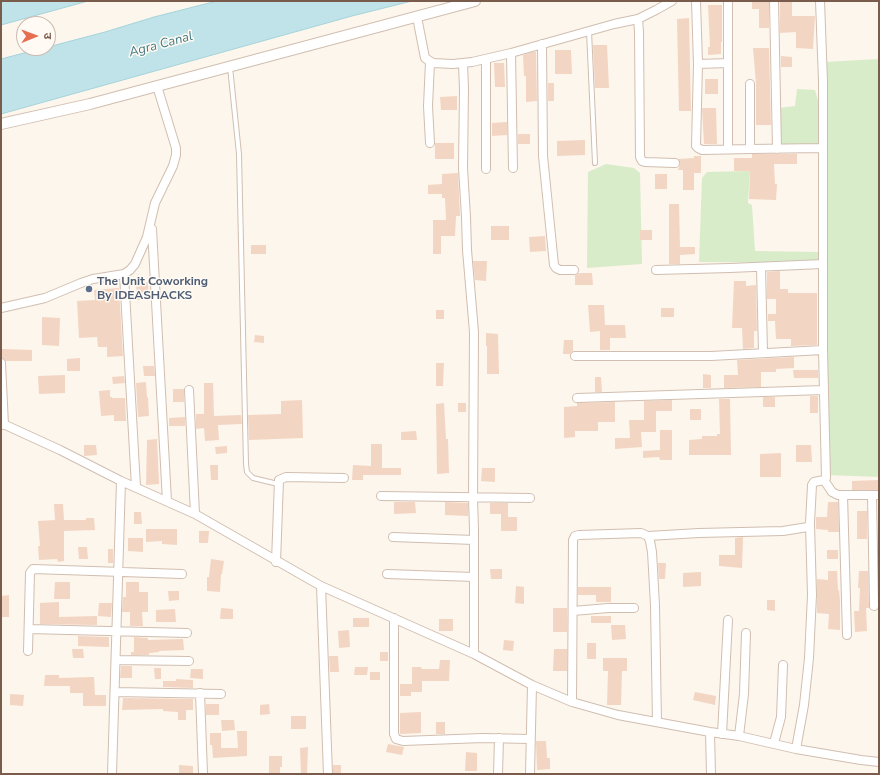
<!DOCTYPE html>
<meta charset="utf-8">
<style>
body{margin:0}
#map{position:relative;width:880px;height:775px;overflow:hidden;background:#fdf6ec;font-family:"Nunito Sans","Noto Sans Devanagari",sans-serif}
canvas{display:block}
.frame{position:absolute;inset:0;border:2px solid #7a5c4d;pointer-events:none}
.north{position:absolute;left:16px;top:16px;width:40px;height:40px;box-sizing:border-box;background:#fffaf3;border:1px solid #cabbb1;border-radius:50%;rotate:89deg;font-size:11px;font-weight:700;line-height:16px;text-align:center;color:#7a5c4d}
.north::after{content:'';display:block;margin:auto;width:14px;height:18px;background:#e76f51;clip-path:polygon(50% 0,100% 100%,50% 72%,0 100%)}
</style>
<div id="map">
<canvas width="880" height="775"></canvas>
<div class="frame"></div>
<div class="north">उ</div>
</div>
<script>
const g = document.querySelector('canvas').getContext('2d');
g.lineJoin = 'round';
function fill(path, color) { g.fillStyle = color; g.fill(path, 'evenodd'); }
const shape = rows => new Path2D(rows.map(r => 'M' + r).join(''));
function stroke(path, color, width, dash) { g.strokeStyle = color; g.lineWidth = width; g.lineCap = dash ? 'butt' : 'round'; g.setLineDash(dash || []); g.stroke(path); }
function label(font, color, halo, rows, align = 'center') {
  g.font = font + ' "Nunito Sans",sans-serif'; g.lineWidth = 3; g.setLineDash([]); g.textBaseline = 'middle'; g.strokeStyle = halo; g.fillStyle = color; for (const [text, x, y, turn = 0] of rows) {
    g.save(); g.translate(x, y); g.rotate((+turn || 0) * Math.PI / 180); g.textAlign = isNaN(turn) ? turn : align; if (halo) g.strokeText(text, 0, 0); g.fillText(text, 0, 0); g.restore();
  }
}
const green = shape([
 [879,59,879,477,826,475,825,62],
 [797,89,815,90,821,111,818,147,776,148,779,108,795,106],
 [606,164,634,168,640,173,642,264,587,268,588,172],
 [750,171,748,203,752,205,755,251,820,252,818,263,699,262,702,178,707,172]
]);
const water = shape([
 [1,1,88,1,1,25,1,1],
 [217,1,412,1,352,16,1,114,1,59,43,48,48,48,48,47,105,32,154,17,217,1]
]);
const building = shape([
 [752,1,769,1,769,28,759,28,759,9,752,9],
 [780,1,792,1,792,16,815,16,813,49,796,48,796,32,780,33],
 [708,5,722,5,722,42,721,42,721,54,708,55,708,47,710,47],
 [689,18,691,111,679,111,677,19],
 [593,45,607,45,609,88,595,88],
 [753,48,769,48,771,125,756,125,756,84],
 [555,50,571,50,572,74,555,74],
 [533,52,536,52,537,101,526,102,526,76,524,76,523,55],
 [781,56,792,57,792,67,781,67],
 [494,63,504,63,505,87,495,87],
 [705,79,718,79,718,94,705,94],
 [548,83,554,83,554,101,548,101],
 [457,96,457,110,441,110,440,97],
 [702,108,716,108,717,144,704,144],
 [507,122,507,135,492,136,492,123],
 [518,134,530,134,530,144,518,144],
 [585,140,585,155,557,156,557,141],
 [435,143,454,143,454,159,435,159],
 [752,154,797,154,797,164,774,164,775,184,777,184,776,200,749,199,750,171,734,171,734,158,752,158],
 [694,156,701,156,701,173,694,173,694,190,683,190,683,170,678,170,680,164,678,159,694,158],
 [458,173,460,216,456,216,455,236,441,236,441,254,433,254,433,220,446,220,445,198,442,198,442,194,428,194,428,185,442,184,442,174],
 [655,174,667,174,667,189,655,189],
 [669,204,679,204,680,247,695,247,695,254,680,255,680,264,669,264],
 [491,226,509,226,509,240,491,240],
 [640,230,652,230,652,240,640,240],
 [545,236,546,251,530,252,529,237],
 [251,245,266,245,266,254,251,254],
 [473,261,487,261,486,281,475,280],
 [780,271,780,289,788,289,788,293,817,293,817,345,791,346,791,339,776,339,775,321,768,321,768,314,776,314,776,299,767,299,767,272],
 [579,273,592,273,593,285,575,285,575,275],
 [734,281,746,281,746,286,756,285,757,331,754,331,754,348,743,349,742,328,732,328],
 [148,282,149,299,137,300,136,283],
 [119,288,123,356,107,357,107,347,98,347,97,337,79,338,77,301,95,300,94,290],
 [588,305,604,305,605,325,625,325,626,338,610,338,610,350,600,350,600,331,590,332],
 [661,308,674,308,674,317,661,317],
 [436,310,444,310,444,319,436,319],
 [42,317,60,318,59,346,42,345],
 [486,333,498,334,499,374,487,374,487,346,486,346],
 [255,335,264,336,264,343,254,342],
 [564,340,573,340,573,351,570,354,563,354],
 [2,349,32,350,32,361,6,361,2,358],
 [794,357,794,368,776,369,776,372,761,372,761,387,724,388,724,375,738,375,737,360],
 [80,358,80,371,67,371,67,359],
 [436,363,444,363,443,386,436,386],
 [143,366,154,366,155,376,144,376],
 [793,370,818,370,818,378,794,378],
 [703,374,711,375,711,388,703,388],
 [65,375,65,393,39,394,38,376],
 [124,376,125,383,113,384,112,377],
 [595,377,601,377,602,392,595,392],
 [146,382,147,398,148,397,149,416,138,417,136,383],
 [204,383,213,383,214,416,241,415,242,424,218,425,219,440,205,441,204,428,196,429,196,414,204,414],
 [173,389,184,389,184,402,173,402],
 [110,390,110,397,112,397,112,398,125,398,126,421,114,421,114,415,101,416,99,391],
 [810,396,818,396,818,413,810,413],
 [763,397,775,397,775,407,763,407],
 [719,399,730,399,731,455,689,455,689,440,702,439,702,436,717,436,717,434,720,434],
 [302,400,303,438,249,440,248,415,281,414,281,401],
 [672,400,672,411,656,411,656,432,641,432,642,447,615,449,615,438,630,438,629,420,644,420,644,401],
 [615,402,615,422,598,422,598,431,575,431,575,437,564,438,564,407,577,406,577,403],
 [444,403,446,439,448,439,449,473,437,474,436,404],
 [458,403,466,403,466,412,458,412],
 [690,409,701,409,701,420,690,420],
 [185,417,185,426,169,426,169,418],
 [660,430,672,430,672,460,660,460,659,457,643,458,643,451,660,450],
 [416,431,417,440,401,440,401,432],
 [157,439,159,484,146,485,147,440],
 [371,444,382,444,382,468,401,468,401,475,363,475,363,480,352,480,353,465,371,466],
 [84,445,96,445,97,455,84,456],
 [796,445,811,445,812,462,796,462],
 [227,446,227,453,216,454,215,447],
 [781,453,781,477,760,477,760,454],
 [210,465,218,465,218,480,211,480],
 [482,468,495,468,495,482,481,481],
 [879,480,879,490,852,490,852,481],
 [394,502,415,502,416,513,394,514],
 [445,502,468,503,468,516,445,515],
 [828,502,838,502,839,532,828,532,828,530,816,529,816,517,827,517],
 [490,503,508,503,508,517,517,517,517,531,501,531,501,514,490,514],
 [54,504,63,504,64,520,86,520,86,518,94,518,95,530,64,531,64,561,58,562,57,559,39,560,38,546,40,546,38,521,55,520],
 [857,511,867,511,867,539,857,539],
 [134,512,141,512,142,524,134,524],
 [146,529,177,529,177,545,162,544,162,541,146,542],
 [199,531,209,531,208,543,199,543],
 [743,537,742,568,719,566,719,555,735,555,735,538],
 [128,538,143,538,143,552,128,551],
 [78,547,87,547,88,559,79,559],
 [108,549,113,549,113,563,108,563],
 [827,550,838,550,838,559,827,559],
 [211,559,224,561,222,574,221,574,220,592,207,591,207,577,209,577],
 [658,563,666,563,665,579,659,579],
 [490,569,502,569,502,579,491,579],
 [828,571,837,571,838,590,839,590,840,600,840,630,828,629,829,614,817,613,817,579,828,580],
 [859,571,868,571,869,608,866,608,867,631,855,632,854,611,859,611,860,588,858,588],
 [701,572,701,586,683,587,683,573],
 [55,582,70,582,70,599,54,599],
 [126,582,139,582,139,592,148,592,148,612,142,612,143,626,130,626,130,612,122,612,123,597,126,597],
 [516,586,524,587,524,604,515,603],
 [578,587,611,587,611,602,596,602,596,595,578,595],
 [168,591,179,591,179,600,169,601],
 [9,595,9,617,1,617,1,596],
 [767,600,775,600,775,611,767,610],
 [59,602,59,617,97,616,97,625,40,624,40,603],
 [99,603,112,603,111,617,98,616],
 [221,608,233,609,233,619,220,619],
 [553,608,567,608,567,632,553,632],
 [175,609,176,622,156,622,156,610],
 [591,616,611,616,611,623,591,623],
 [353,618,369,618,369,627,353,627],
 [439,619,453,619,453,631,439,631],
 [611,625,625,625,626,639,612,640],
 [349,630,350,647,339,648,338,631],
 [78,636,109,637,109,647,78,646],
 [134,637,148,638,148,640,183,639,184,650,159,651,159,652,149,653,149,655,131,655,131,652,134,652],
 [504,640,514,641,513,651,503,650],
 [587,643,596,643,596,659,587,659],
 [72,649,83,649,84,658,73,658],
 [554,649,567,649,567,671,553,671],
 [380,652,388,652,388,661,380,661],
 [329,656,338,656,339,672,330,672],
 [603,658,627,658,627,671,622,671,621,705,607,705,608,671,603,671],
 [440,660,450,660,449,681,422,681,422,692,411,692,411,696,400,696,400,684,412,684,412,667,421,667,422,669,439,669],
 [121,666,132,666,132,678,120,678],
 [355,667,368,667,367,675,354,675],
 [154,668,161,668,161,679,155,679],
 [191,669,203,669,203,679,190,678],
 [370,672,380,672,380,680,370,680],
 [45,675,59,675,59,678,94,677,95,695,106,695,106,706,83,706,83,693,70,693,70,686,44,686],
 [176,679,193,680,193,688,163,687,163,681,176,681],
 [695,692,716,696,715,705,693,700],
 [10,694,24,695,23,706,10,705],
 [123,698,193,699,193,710,186,710,186,720,178,720,178,712,163,711,163,709,122,710],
 [206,704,219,704,219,715,206,715],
 [269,704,270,714,260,715,260,705],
 [421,712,421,733,400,734,400,713],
 [291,716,306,716,306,729,291,729],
 [221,720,234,720,235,730,222,731],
 [436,722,445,722,445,734,436,734],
 [237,731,247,731,247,756,213,758,212,745,210,745,210,733,221,733,221,748,238,748],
 [536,741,546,741,547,758,550,758,550,769,537,770],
 [388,744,404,747,402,755,386,752],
 [308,747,307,774,301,774,300,748],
 [466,752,477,753,477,771,465,771],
 [269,756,282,756,282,767,280,767,280,774,269,774],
 [179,765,193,766,193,774,179,774],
 [333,765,341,765,341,774,333,774]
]);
const service = shape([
 [589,31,595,163],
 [230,67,239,154,246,464,247,472,253,478,278,484]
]);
const minor = shape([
 [696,1,698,64,696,146,698,148,702,150,750,149],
 [728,1,728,149],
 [774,1,777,149],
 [417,17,425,58,433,63,453,64,472,62,511,53,614,24,638,19,656,10,672,1],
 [638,19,639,32,640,157,642,161,645,162,675,163],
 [542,44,543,156,554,265,556,268,560,270,574,270],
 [511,53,513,168],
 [486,59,486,169],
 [430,62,428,106,430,143],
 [463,63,464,89,463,168,466,217,467,250,474,332,473,498,474,529,474,654],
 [698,64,728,63],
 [750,84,750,149,822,148],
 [152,229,167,501],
 [761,267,763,353],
 [656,270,730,268,823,264],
 [124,274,136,487],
 [1,308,45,298,81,283,93,279,124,274,130,270,135,264,147,237,155,203,173,166,176,155,176,148,157,86],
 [575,356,711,356,823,350],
 [1,363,4,425],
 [189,390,195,514],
 [577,398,824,390],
 [1,423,60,450,121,481,195,514,321,586,474,654,532,685,572,702,618,715,710,732,739,736,796,749,861,760,879,762],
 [824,480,832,492,838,495,879,495],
 [843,495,847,635],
 [872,495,874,606],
 [381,496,530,498],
 [648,536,699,533,783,531,808,527,810,523,812,485,814,482,824,480,826,478,823,350,823,81,820,1],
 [393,537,474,540],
 [276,562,279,480,286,477,344,478],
 [387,574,474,577],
 [321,586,328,774],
 [573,611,608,608,634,608],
 [394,618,394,734,396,739,403,741,483,738,530,739],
 [29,629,187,633],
 [28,651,30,573,33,569,182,574],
 [116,660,189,661],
 [116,692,221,694],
 [200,693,203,774],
 [572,702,573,540,575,536,579,535,641,533,648,536,650,541,652,552,655,605,657,722],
 [710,732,711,774],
 [722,734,728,620],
 [739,736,744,694,746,633],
 [774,743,781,717,783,665],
 [796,749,804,705,809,658,812,595,810,524],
 [112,774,121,481],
 [498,774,499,738],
 [530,774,532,685]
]);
const tertiary = shape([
 [1,124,90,104,475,1]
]);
const markers = [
 [89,289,4,"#5c6f8a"]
];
const serviceNames = [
 ["The Unit Coworking",97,282],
 ["By IDEASHACKS",97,296]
];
const waterNames = [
 ["Agra Canal",161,45,-15]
];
fill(green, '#d8ecc9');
fill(water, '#bfe3e8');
stroke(water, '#a5d3da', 1);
fill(building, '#f3d5c3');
stroke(service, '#d1beb0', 6);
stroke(minor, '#d1beb0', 10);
stroke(tertiary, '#d1beb0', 12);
stroke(service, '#fff', 4);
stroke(minor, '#fff', 8);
stroke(tertiary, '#fff', 10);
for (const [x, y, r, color] of markers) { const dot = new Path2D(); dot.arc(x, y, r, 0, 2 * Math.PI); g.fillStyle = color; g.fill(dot); stroke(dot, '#fffaf3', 1.5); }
label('bold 12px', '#4e5e75', '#fffaf3', serviceNames, 'left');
label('italic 13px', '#437c86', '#fffaf3', waterNames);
</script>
